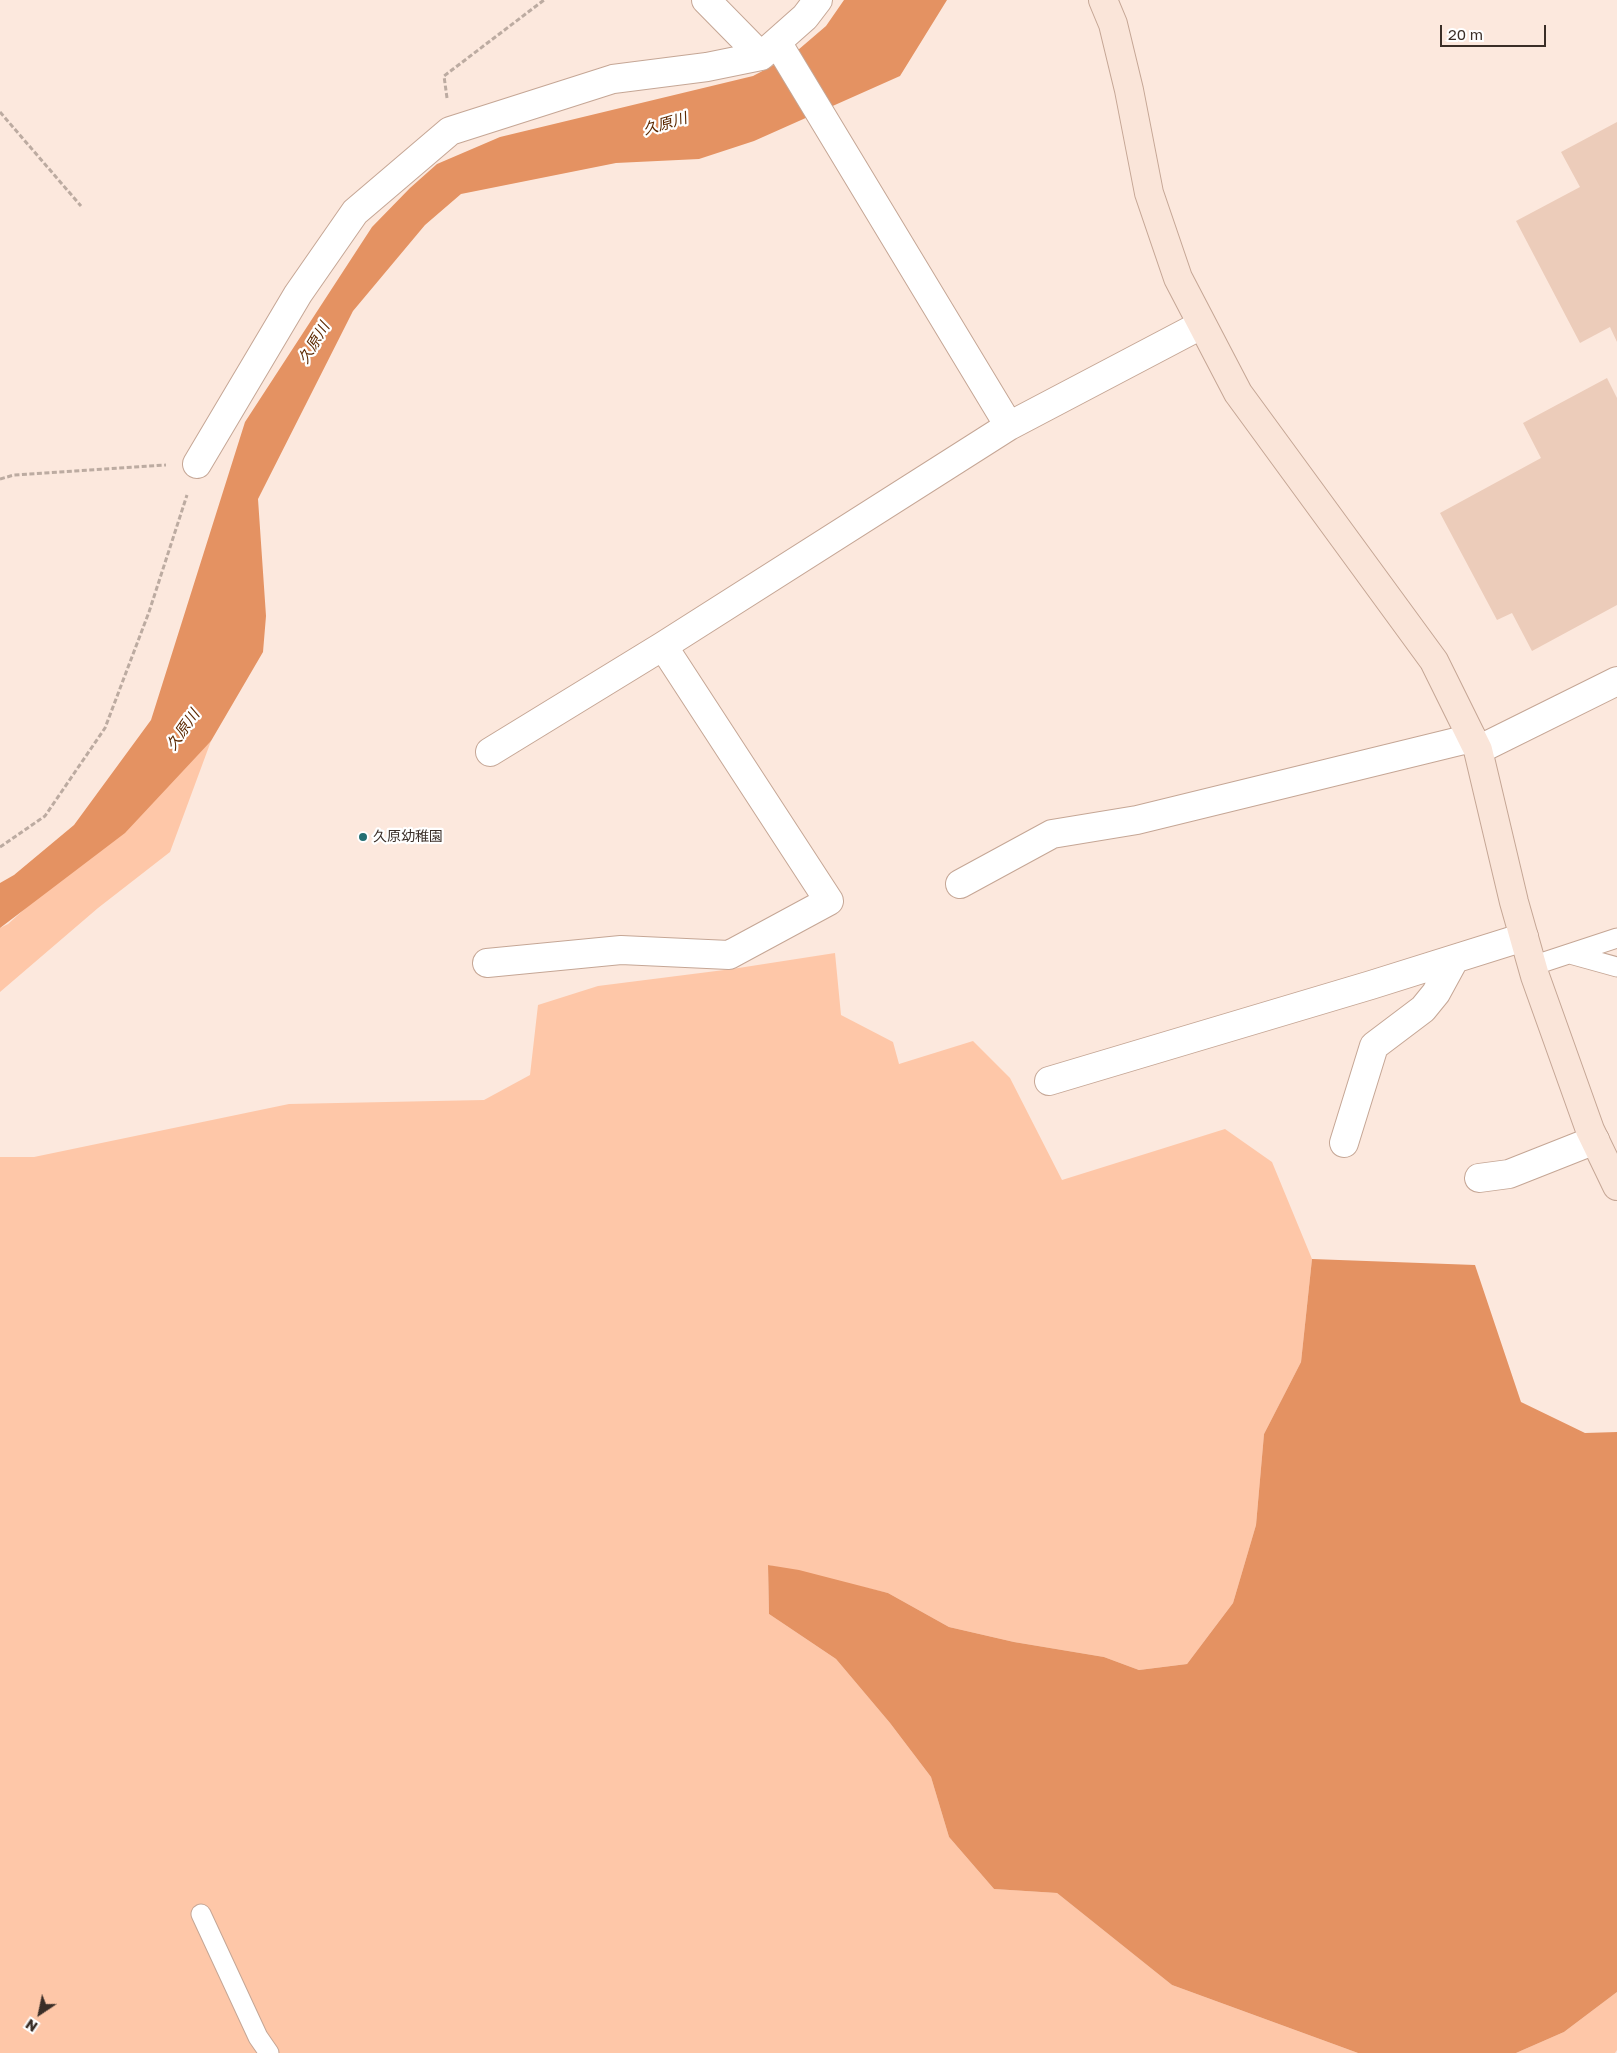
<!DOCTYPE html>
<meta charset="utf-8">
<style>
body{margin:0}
#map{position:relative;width:1617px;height:2053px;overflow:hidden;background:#fce8dd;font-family:"Golos Text",sans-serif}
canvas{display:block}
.north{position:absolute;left:15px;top:1988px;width:50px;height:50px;-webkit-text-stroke:4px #fff;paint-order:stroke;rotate:214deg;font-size:14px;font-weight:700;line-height:20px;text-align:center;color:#3a2e27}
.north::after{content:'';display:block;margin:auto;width:18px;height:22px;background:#3a2e27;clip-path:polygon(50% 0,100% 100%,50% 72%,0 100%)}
.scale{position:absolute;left:1440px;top:25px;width:106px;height:22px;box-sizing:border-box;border:2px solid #3a2e27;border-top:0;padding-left:6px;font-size:15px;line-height:18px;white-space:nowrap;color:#3a2e27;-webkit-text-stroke:4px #fff;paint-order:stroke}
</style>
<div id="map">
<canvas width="1617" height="2053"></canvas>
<div class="north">N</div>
<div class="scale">20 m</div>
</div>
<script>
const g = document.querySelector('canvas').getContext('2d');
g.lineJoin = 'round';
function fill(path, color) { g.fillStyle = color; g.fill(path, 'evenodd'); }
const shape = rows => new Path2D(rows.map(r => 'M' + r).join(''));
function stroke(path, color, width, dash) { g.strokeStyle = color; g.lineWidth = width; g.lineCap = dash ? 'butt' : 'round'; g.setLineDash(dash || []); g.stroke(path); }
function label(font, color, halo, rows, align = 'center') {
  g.font = font + ' "Golos Text","Noto Sans JP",sans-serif'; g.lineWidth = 4.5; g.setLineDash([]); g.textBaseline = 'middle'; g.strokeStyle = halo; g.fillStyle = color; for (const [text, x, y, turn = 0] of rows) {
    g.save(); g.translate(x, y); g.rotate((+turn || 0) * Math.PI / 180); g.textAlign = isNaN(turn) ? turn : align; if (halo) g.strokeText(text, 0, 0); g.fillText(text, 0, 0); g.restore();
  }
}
const green = shape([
 [211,741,170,852,98,908,0,992,0,928,8,924],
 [835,953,841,1015,893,1042,899,1064,973,1041,1010,1078,1062,1180,1225,1129,1272,1162,1312,1259,1301,1362,1264,1434,1256,1525,1233,1603,1187,1664,1139,1670,1104,1657,1014,1642,949,1627,888,1593,768,1565,769,1614,836,1659,890,1723,931,1777,949,1837,994,1889,1057,1893,1172,1985,1358,2053,0,2053,0,1157,34,1157,289,1104,484,1100,530,1075,538,1005,598,986,732,969],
 [1617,1992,1617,2050,1615,2053,1516,2053,1564,2032]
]);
const water = shape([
 [844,0,947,0,900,76,754,141,699,159,616,163,461,194,425,225,353,311,258,499,266,616,263,652,211,741,125,833,0,928,0,883,14,875,74,825,151,720,245,422,372,227,410,188,437,164,500,137,753,76,791,56,826,26],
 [1312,1259,1475,1265,1521,1402,1585,1433,1617,1432,1617,1992,1564,2032,1516,2053,1358,2053,1172,1985,1057,1893,994,1889,949,1837,931,1777,890,1723,836,1659,769,1614,768,1565,799,1570,888,1593,949,1627,1014,1642,1104,1657,1139,1670,1187,1664,1233,1603,1256,1525,1264,1434,1301,1362]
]);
const building = shape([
 [1617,122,1617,342,1610,327,1580,343,1516,221,1580,187,1561,152],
 [1607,378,1617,398,1617,605,1532,651,1512,613,1497,620,1440,513,1541,458,1523,423]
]);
const path = shape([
 [447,98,444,76,544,0],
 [0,112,81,206],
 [0,479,14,475,166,465],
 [0,847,45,816,105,728,149,612,187,495]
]);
const lane = shape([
 [1570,954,1617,967],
 [1532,966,1617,938],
 [201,1914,258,2037,269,2053]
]);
const street = shape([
 [706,0,761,56],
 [777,42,1009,426],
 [197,464,298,294,355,212,450,131,613,79,707,67,761,56,805,17,818,0],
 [1478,750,1617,681],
 [490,752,663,646,1009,426,1201,325],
 [960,884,1052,834,1137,820,1472,738],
 [487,963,621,950,729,955,829,901,663,646],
 [1049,1081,1371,985,1524,937],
 [1344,1143,1374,1046,1423,1009,1436,993,1454,960],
 [1479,1178,1509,1174,1595,1140]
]);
const secondary = shape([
 [1103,0,1113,24,1129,90,1149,193,1178,278,1238,393,1434,661,1478,750,1514,902,1535,976,1590,1130,1617,1186]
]);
const markers = [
 [363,837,5,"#236e72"]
];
const poiNames = [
 ["久原幼稚園",373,837]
];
const waterNames = [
 ["久原川",665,124,-16],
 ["久原川",314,343,-59],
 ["久原川",183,730,-55]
];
fill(green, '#fec7a8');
fill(water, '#e49262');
fill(building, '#ecccba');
stroke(lane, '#c5a695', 21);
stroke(street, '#c5a695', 30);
stroke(secondary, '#c5a695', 30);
stroke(path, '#bcaba1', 3, [5, 2.5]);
stroke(lane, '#fff', 19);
stroke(street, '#fff', 28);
stroke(secondary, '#fae5d9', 28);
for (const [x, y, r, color] of markers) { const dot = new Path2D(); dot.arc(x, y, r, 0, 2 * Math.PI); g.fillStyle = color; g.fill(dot); stroke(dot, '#fff', 2); }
label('14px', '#3a2e27', '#fff', poiNames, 'left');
label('italic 15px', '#5c2801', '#fff', waterNames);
</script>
